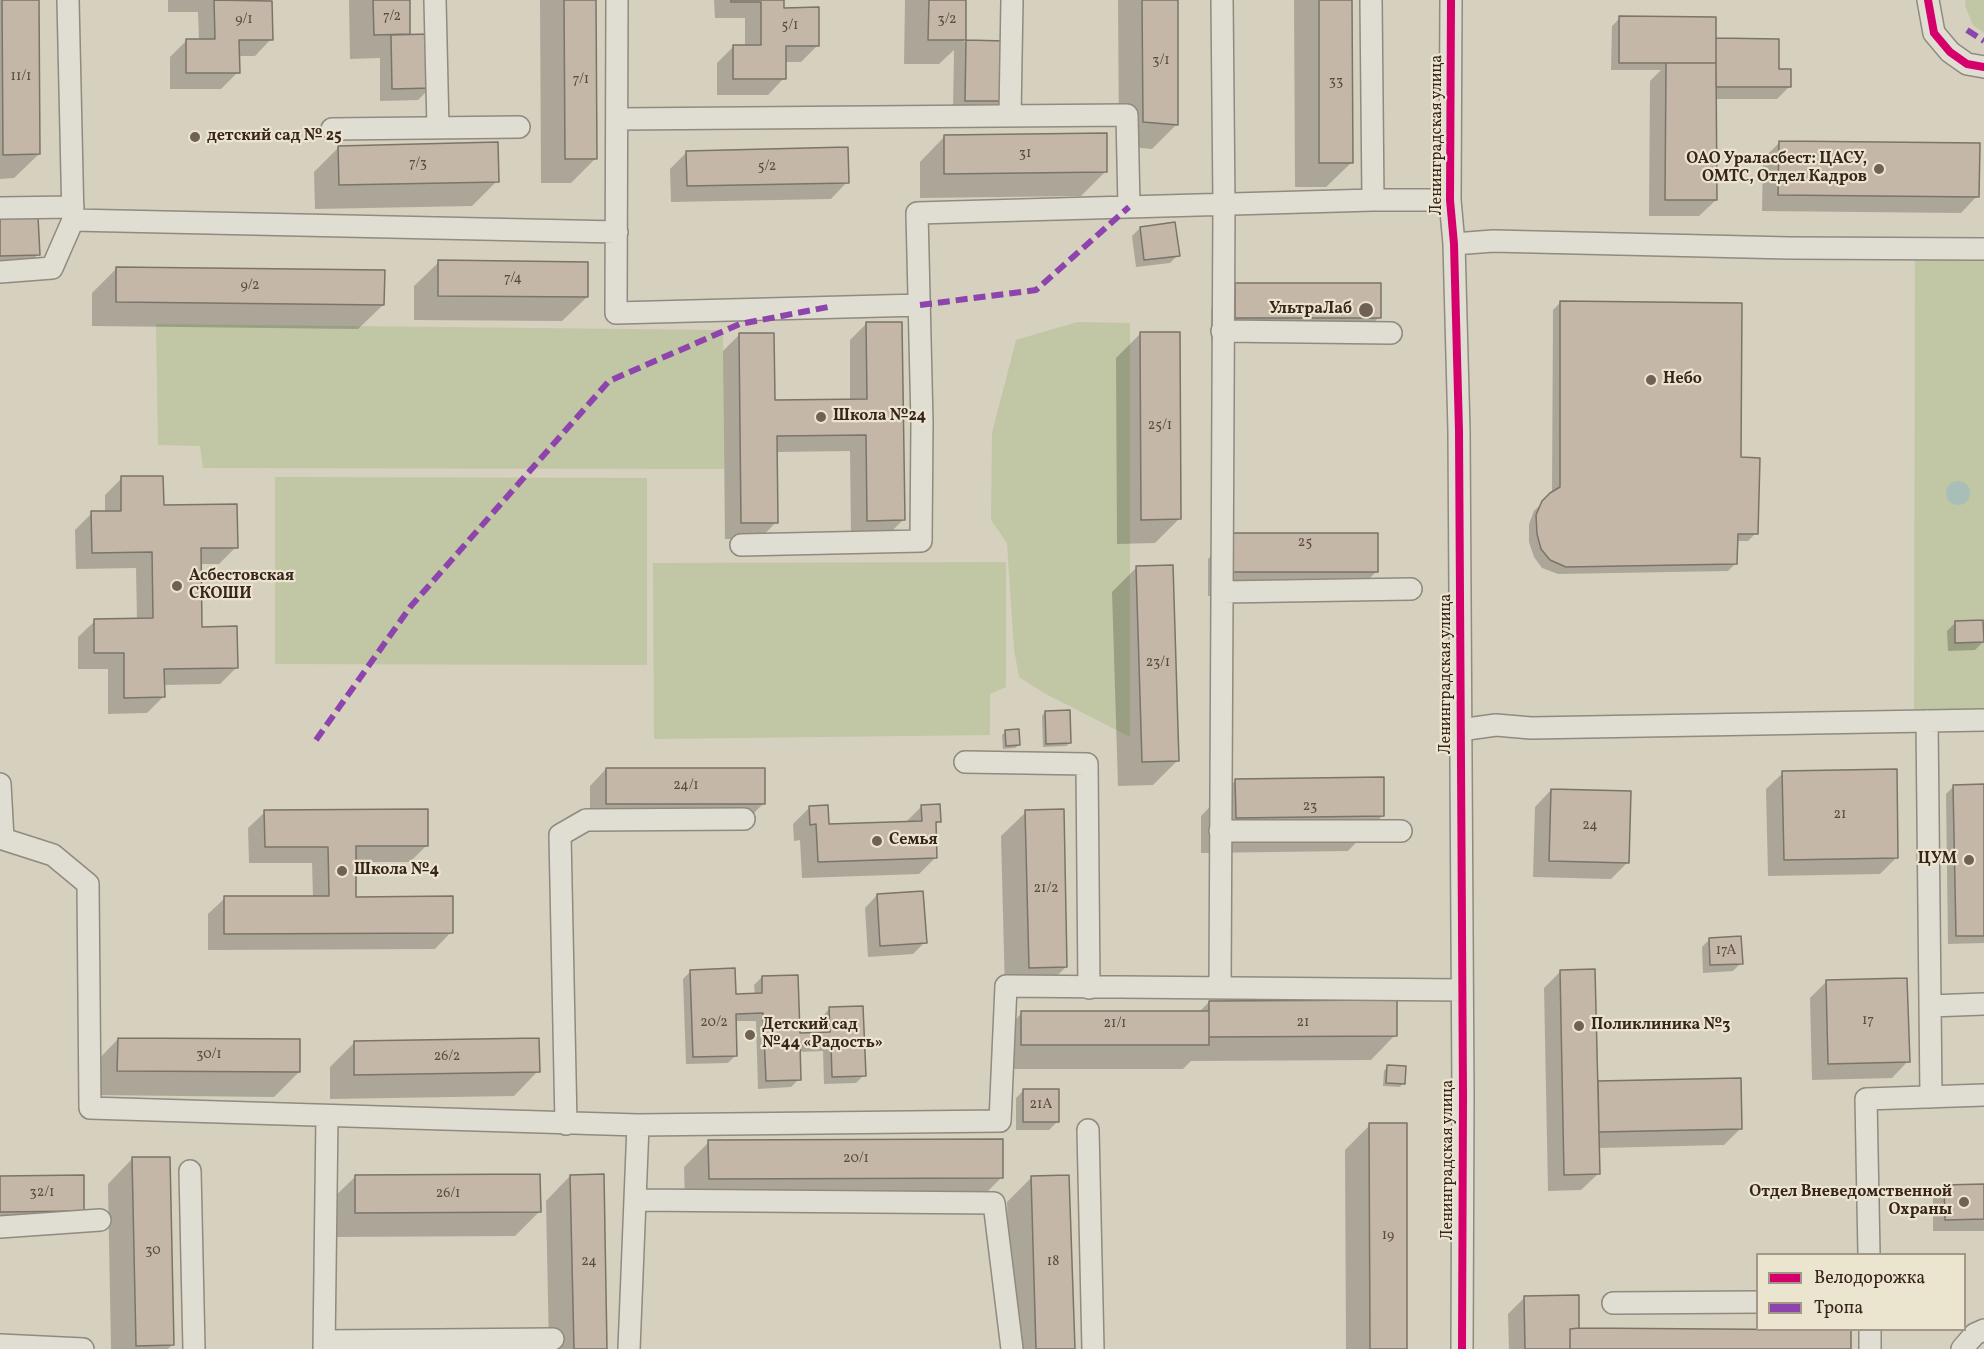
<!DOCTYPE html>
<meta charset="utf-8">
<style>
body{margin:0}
#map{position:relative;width:1984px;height:1349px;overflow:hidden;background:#d6d0be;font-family:Vollkorn,serif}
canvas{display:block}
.legend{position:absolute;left:1756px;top:1253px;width:210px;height:78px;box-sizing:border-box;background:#ebe4ce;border:2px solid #a39887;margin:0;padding:8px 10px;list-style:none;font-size:18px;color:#37251d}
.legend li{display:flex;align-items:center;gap:12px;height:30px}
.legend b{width:30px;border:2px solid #a39887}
</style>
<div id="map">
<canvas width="1984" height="1349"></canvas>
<ul class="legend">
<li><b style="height:8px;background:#d6006c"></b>Велодорожка</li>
<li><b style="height:8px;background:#8e44ad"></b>Тропа</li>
</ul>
</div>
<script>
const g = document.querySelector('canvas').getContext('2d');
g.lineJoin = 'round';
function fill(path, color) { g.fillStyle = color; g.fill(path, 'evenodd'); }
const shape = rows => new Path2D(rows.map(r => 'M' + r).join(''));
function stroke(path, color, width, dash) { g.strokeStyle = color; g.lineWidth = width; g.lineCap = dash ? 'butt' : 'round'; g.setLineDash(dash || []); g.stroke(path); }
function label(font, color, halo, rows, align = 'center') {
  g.font = font + ' Vollkorn,serif'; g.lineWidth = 4.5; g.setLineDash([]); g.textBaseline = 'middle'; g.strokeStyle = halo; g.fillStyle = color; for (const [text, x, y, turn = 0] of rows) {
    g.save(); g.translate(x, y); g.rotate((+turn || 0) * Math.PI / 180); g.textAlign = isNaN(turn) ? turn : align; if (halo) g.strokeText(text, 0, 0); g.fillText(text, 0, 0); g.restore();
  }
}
const green = shape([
 [1966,0,1984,0,1984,33,1973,25,1965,6],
 [1915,240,1984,240,1984,709,1914,709],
 [1077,322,1130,323,1130,737,1044,693,1019,677,1014,649,1007,543,991,520,992,433,1016,340],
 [156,324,723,330,724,469,203,468,200,446,158,445],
 [275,477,647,478,647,665,275,664],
 [1006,562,1006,687,990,694,990,735,654,739,653,563]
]);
const water = shape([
 '1946 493a12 12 0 1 1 24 0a12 12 0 1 1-24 0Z'
]);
const shadow = shape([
 [0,0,38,0,39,154,14,178,0,179],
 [168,0,235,0,236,3,271,39,255,56,238,56,238,72,221,89,170,89,170,57,187,40,199,40,198,12,168,12],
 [349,0,408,0,409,34,406,36,430,88,418,100,380,101,380,58,350,59],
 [540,0,595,0,595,159,571,183,541,183],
 [714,0,782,0,782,9,818,45,801,62,784,62,784,78,768,95,717,95,717,63,733,47,745,46,745,18,715,18],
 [905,0,964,0,964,42,1004,42,1003,100,991,113,953,112,954,50,939,64,904,64],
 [1118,0,1177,0,1177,124,1152,149,1119,146],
 [1294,0,1350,0,1351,163,1326,187,1295,187],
 [1620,18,1715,40,1777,70,1789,87,1777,99,1715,99,1716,200,1699,216,1649,216,1650,81,1661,70,1611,70,1612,26],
 [944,137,1106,171,1081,196,920,198,920,162],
 [1780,142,1977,196,1961,213,1762,211,1763,159],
 [339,147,497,181,472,206,315,209,314,172],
 [687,152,847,182,831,199,671,202,670,169],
 [0,220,38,254,26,267,0,268],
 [1140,228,1178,255,1170,263,1136,267,1132,236],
 [439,262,587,297,562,321,414,320,414,286],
 [117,268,383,305,358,329,92,326,92,293],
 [1236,285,1379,317,1355,342,1211,342,1211,309],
 [1561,302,1756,533,1748,541,1737,541,1736,563,1728,571,1558,574,1542,568,1534,557,1529,542,1529,524,1534,511,1552,493,1553,310],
 [866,324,903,520,886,537,851,537,850,451,775,452,776,522,760,539,725,539,723,351,739,335,774,401,850,400,850,340],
 [1141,333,1179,519,1155,543,1117,544,1116,358],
 [122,478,162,507,236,547,219,564,199,564,200,628,236,668,220,684,163,685,163,697,147,713,108,714,108,669,78,669,78,637,95,621,137,620,136,568,76,569,75,530,92,513,105,513,105,495],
 [1232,534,1376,572,1352,596,1208,596,1208,559],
 [1137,567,1178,760,1153,785,1118,786,1112,592],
 [1955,623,1983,642,1975,650,1948,651,1947,631],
 [1045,712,1070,743,1066,746,1043,747,1042,716],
 [1005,732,1019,745,1015,748,1003,749,1002,735],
 [606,769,764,803,747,820,590,820,590,786],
 [1783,773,1897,857,1880,874,1768,876,1766,789],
 [1236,780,1383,815,1348,851,1201,853,1201,816],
 [1954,786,1984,786,1984,943,1948,944,1946,794],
 [1551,790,1628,862,1611,879,1533,877,1535,807],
 [922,806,939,821,934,826,936,857,919,874,802,878,800,840,794,841,793,824,810,807,827,826,905,823],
 [265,812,427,845,410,862,354,862,355,898,451,932,435,949,208,950,208,914,225,898,313,897,312,863,249,863,248,828],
 [1026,812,1066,967,1041,991,1005,992,1001,836],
 [877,895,925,942,913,954,868,957,865,908],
 [1710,939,1741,963,1733,971,1703,973,1702,947],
 [691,971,734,996,755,995,754,985,762,977,799,1034,822,1034,822,1017,830,1008,864,1075,856,1083,824,1084,823,1051,798,1052,799,1079,791,1087,758,1089,756,1021,735,1021,736,1055,728,1063,686,1064,683,979],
 [1561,971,1596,1083,1739,1080,1740,1129,1724,1145,1598,1148,1598,1174,1581,1190,1548,1191,1544,988],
 [1826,982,1908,1061,1892,1078,1812,1080,1810,998],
 [1209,1002,1395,1035,1371,1060,1191,1061,1183,1069,997,1069,997,1038,1022,1013,1199,1012],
 [118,1039,299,1072,274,1097,93,1095,94,1064],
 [354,1043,538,1071,514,1096,330,1099,330,1067],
 [1387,1067,1403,1083,1400,1087,1383,1086,1384,1071],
 [1024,1090,1057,1122,1049,1130,1016,1130,1016,1098],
 [1370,1125,1406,1349,1346,1349,1345,1150],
 [709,1142,1002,1177,977,1202,685,1203,684,1167],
 [132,1159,172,1345,168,1349,111,1349,108,1184],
 [570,1176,606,1349,549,1349,546,1201],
 [0,1177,83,1211,58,1235,0,1236],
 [355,1177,539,1212,515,1236,331,1237,330,1201],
 [1032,1177,1073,1349,1012,1349,1007,1202],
 [1945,1186,1984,1186,1984,1231,1933,1231,1933,1199],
 [1525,1297,1575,1330,1849,1330,1849,1349,1509,1349,1508,1314]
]);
const building = shape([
 [2,0,39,0,40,154,3,155,2,0],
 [214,0,272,1,273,40,239,40,240,73,186,73,186,39,215,39,214,0],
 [373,0,410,0,410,34,374,35,373,0],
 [564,0,596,0,597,159,565,159,564,0],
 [731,0,784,0,784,8,819,7,819,46,786,46,786,79,733,79,733,45,761,45,761,2,731,2,731,0],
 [929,0,966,0,966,40,928,40,929,0],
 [1142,0,1178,0,1178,125,1143,122,1142,0],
 [1319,0,1352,0,1353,163,1319,163,1319,0],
 [1619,16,1716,17,1716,63,1619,63,1619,16],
 [430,34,431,88,392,89,391,35,430,34],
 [1716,38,1779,39,1779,69,1791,69,1791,87,1716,87,1716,38],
 [966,40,1006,41,1005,101,965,101,966,40],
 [1666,63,1716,63,1717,200,1665,200,1666,63],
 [1107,133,1107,172,944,174,944,135,1107,133],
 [1779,141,1980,143,1979,197,1778,195,1779,141],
 [498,142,499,182,339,185,338,146,498,142],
 [848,147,849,183,687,186,686,151,848,147],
 [38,217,40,255,0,256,0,218,38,217],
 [1175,222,1180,256,1144,260,1140,227,1175,222],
 [438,260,588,262,588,297,438,296,438,260],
 [116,267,385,270,384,305,116,302,116,267],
 [1235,283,1381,283,1381,318,1235,318,1235,283],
 [1560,301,1742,303,1741,457,1760,458,1758,534,1738,534,1737,564,1566,567,1550,560,1541,549,1537,534,1536,515,1542,501,1550,493,1560,487,1560,301],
 [866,322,902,322,905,520,867,521,866,435,777,436,778,523,741,523,739,333,774,333,775,400,867,399,866,322],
 [1140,332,1180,332,1181,519,1141,520,1140,332],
 [121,476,163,476,164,505,237,504,238,548,201,548,202,627,237,626,238,668,164,669,165,697,124,698,124,653,94,653,94,619,153,618,152,552,92,553,91,511,121,511,121,476],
 [1232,533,1378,533,1378,572,1232,572,1232,533],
 [1173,565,1179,761,1142,762,1136,566,1173,565],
 [1983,620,1984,642,1955,643,1955,621,1983,620],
 [1070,710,1071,743,1046,744,1045,711,1070,710],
 [1019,729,1020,745,1006,746,1005,730,1019,729],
 [606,768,765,768,765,804,606,804,606,768],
 [1897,769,1898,858,1784,860,1782,771,1897,769],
 [1384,777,1384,816,1236,818,1235,779,1384,777],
 [1984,784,1984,936,1956,936,1953,785,1984,784],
 [1551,789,1631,791,1629,863,1549,861,1551,789],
 [940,804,941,822,936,822,937,858,818,862,816,824,810,825,809,806,828,805,829,824,922,821,921,805,940,804],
 [428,809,428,846,356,846,356,897,453,896,453,933,224,934,224,896,329,896,328,847,265,847,264,810,428,809],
 [1064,809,1067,967,1029,968,1025,810,1064,809],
 [923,891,927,943,880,946,877,894,923,891],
 [1741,936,1743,964,1710,965,1709,938,1741,936],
 [735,968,736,994,762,993,762,976,798,975,800,1033,830,1032,829,1007,863,1006,866,1076,832,1077,831,1044,800,1045,801,1080,766,1081,763,1013,736,1014,737,1056,693,1057,690,970,735,968],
 [1595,969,1600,1174,1564,1175,1560,970,1595,969],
 [1907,978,1910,1062,1828,1064,1826,980,1907,978],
 [1397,1000,1397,1036,1209,1037,1209,1001,1397,1000],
 [1021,1011,1209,1011,1209,1045,1021,1045,1021,1011],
 [118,1038,300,1039,300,1072,117,1071,118,1038],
 [539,1038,540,1072,354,1075,354,1041,539,1038],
 [1387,1065,1406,1066,1405,1084,1386,1083,1387,1065],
 [1741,1078,1742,1129,1599,1132,1598,1081,1741,1078],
 [1023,1089,1059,1089,1059,1122,1023,1122,1023,1089],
 [1369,1123,1407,1123,1407,1349,1370,1349,1369,1123],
 [1003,1139,1003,1178,709,1179,708,1140,1003,1139],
 [132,1157,170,1157,174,1345,136,1346,132,1157],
 [540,1174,541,1212,355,1213,355,1175,540,1174],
 [604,1174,607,1349,574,1349,570,1175,604,1174],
 [84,1175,84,1211,0,1212,0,1176,84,1175],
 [1069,1175,1075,1349,1036,1349,1031,1176,1069,1175],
 [1984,1184,1984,1219,1945,1220,1944,1185,1984,1184],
 [1579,1295,1579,1328,1570,1329,1570,1349,1525,1349,1524,1296,1579,1295],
 [1579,1328,1851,1330,1851,1349,1570,1349,1570,1329,1579,1328]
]);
const minor = shape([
 [435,0,438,128],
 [617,0,616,313,920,305],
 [1371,0,1373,200],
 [1451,0,1450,200,1454,244,1459,431,1463,1095,1462,1349],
 [1928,0,1934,33,1950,52,1967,64,1984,67],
 [1010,116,1012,0],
 [618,119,1127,115,1129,207],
 [332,129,519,127],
 [0,208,73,207],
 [73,220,617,232],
 [1454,244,1493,241,1789,248,1984,249],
 [0,272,52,268,73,220,68,0],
 [1222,331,1391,333],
 [741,545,921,541,922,423,917,213,1373,200,1450,200],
 [1222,592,1411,589],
 [1927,721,1931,1097],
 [1460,730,1496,725,1531,728,1984,720],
 [965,762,1087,764,1089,988],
 [0,784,3,839,53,855,88,884,90,1108,638,1125,1000,1121,1006,986,1462,990],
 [1220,831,1401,831],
 [1220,988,1224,204,1222,0],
 [1930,1006,1984,1004],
 [566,1124,560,835,586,820,744,819],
 [1088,1130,1093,1349],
 [190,1171,194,1349],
 [636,1200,994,1203,1012,1349],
 [0,1227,100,1220],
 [1869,1254,1866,1099,1984,1095],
 [1613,1303,1758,1302],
 [1870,1330,1870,1349],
 [325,1341,553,1339],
 [0,1345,83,1349],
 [324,1349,327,1116],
 [629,1349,638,1125],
 [1962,1349,1975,1334,1984,1330]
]);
const quiet = shape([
 [1967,30,1984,41],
 [920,305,1036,290,1129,207],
 [316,740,411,606,609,381,740,324,828,307]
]);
const cycleway = shape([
 [1451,0,1450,200,1454,244,1459,431,1463,1095,1462,1349],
 [1928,0,1934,33,1950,52,1967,64,1984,67]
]);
const markers = [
 [195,137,6,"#6f6155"],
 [1879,169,6,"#6f6155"],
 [1366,310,8,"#6f6155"],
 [1651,380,6,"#6f6155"],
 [821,417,6,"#6f6155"],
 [177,586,6,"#6f6155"],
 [877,841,6,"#6f6155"],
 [1969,860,6,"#6f6155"],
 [342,871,6,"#6f6155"],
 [1579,1026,6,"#6f6155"],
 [750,1035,6,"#6f6155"],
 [1964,1202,6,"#6f6155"]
];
const numberNames = [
 ["7/2",392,17],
 ["9/1",244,20],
 ["3/2",947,20],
 ["5/1",790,26],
 ["3/1",1161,61],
 ["11/1",21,77],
 ["7/1",581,80],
 ["33",1336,82],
 ["31",1025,154],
 ["7/3",418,164],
 ["5/2",767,167],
 ["7/4",513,279],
 ["9/2",250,286],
 ["25/1",1160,426],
 ["25",1305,543],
 ["23/1",1158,663],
 ["24/1",686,786],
 ["23",1310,807],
 ["21",1840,815],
 ["24",1590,826],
 ["21/2",1046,889],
 ["17А",1726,951],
 ["17",1868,1021],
 ["20/2",714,1023],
 ["21",1303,1023],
 ["21/1",1115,1024],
 ["30/1",209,1055],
 ["26/2",447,1057],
 ["21А",1041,1105],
 ["20/1",856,1159],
 ["32/1",42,1193],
 ["26/1",448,1194],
 ["19",1388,1236],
 ["30",153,1251],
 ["24",589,1262],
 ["18",1053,1262]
];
const streetNames = [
 ["Ленинградская улица",1438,135,-90],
 ["Ленинградская улица",1447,674,-90],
 ["Ленинградская улица",1449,1160,-90]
];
const poiNames = [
 ["детский сад № 25",207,137],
 ["ОАО Ураласбест: ЦАСУ,",1867,160,"right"],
 ["ОМТС, Отдел Кадров",1867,178,"right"],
 ["УльтраЛаб",1352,310,"right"],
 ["Небо",1663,380],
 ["Школа №24",833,417],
 ["Асбестовская",189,577],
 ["СКОШИ",189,595],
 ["Семья",889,841],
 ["ЦУМ",1957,860,"right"],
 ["Школа №4",354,871],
 ["Детский сад",762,1026],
 ["№44 «Радость»",762,1044],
 ["Поликлиника №3",1591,1026],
 ["Отдел Вневедомственной",1952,1193,"right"],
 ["Охраны",1952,1211,"right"]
];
fill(green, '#c1c6a4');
fill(water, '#a8bfb7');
fill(shadow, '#0003');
fill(building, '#c4b7a7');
stroke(building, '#7a746a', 1.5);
stroke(minor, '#908a7f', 24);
stroke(minor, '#e0ddd3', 21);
stroke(quiet, '#8e44ad', 6, [12, 6]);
stroke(cycleway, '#d6006c', 8);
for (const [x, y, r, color] of markers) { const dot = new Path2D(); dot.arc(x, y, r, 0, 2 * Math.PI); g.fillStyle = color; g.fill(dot); stroke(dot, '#ebe4ce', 2); }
label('14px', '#5b4a40', null, numberNames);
label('16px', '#37251d', '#ebe4ce', streetNames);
label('bold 16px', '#37251d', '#ebe4ce', poiNames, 'left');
</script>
